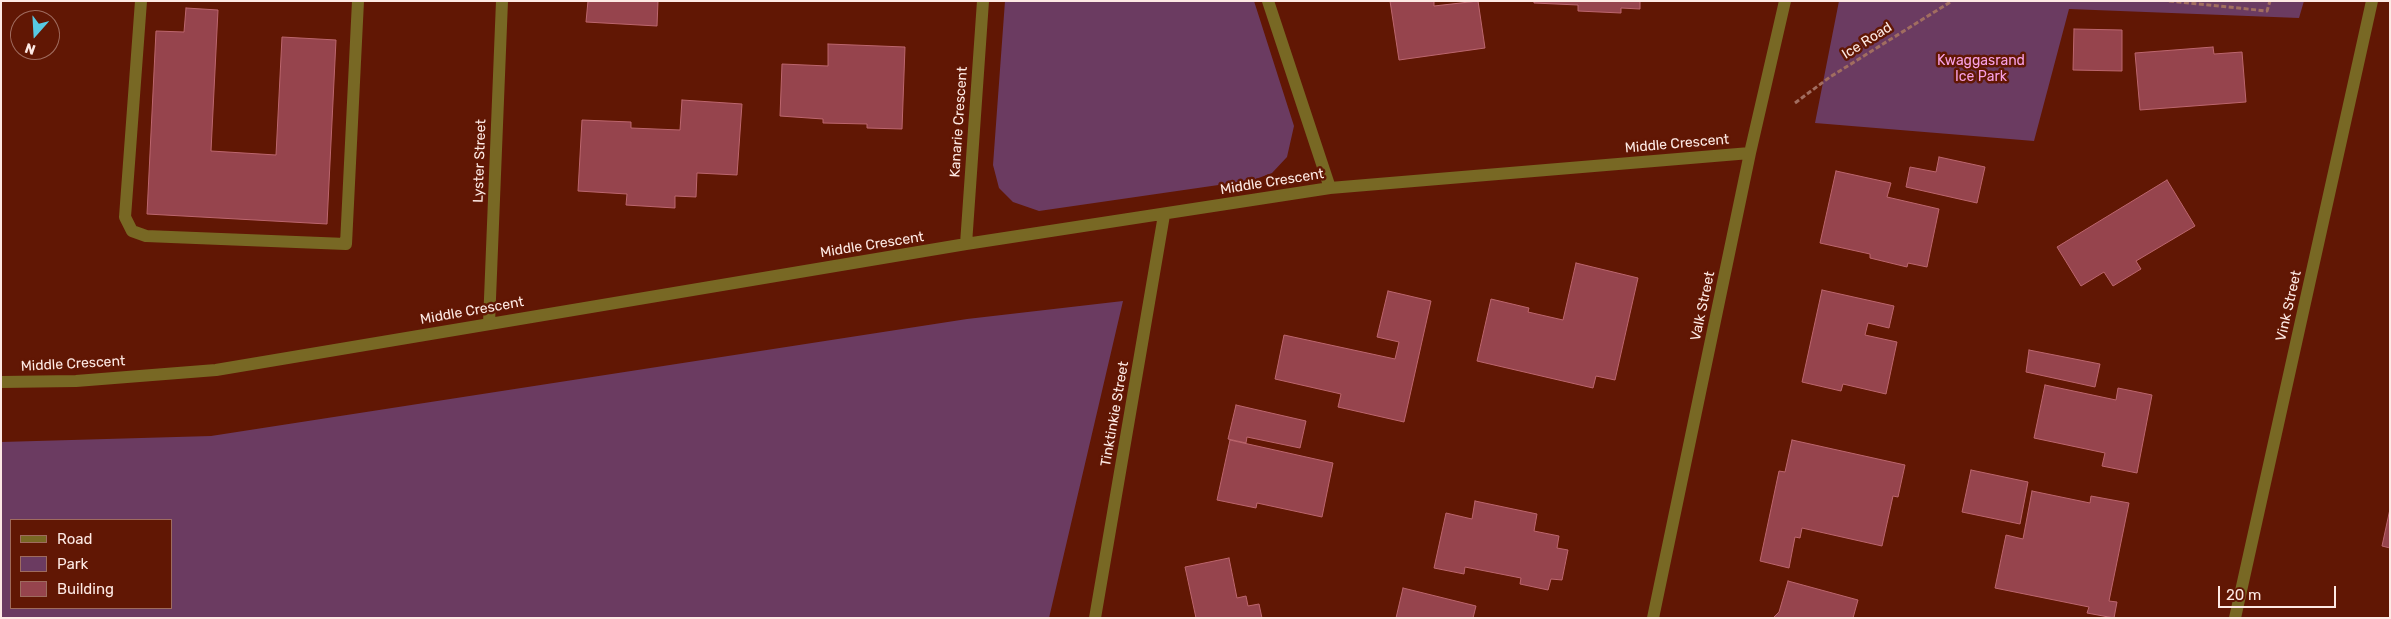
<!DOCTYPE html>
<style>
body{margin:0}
#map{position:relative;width:2391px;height:619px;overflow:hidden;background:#611704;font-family:Rubik,sans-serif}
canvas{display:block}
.frame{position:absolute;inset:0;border:2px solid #fde9e4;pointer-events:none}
.legend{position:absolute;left:10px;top:519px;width:162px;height:90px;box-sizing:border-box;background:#611704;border:1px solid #9f6b5e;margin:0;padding:6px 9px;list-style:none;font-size:15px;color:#fde9e4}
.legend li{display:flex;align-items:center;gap:10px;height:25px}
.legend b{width:25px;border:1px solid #9f6b5e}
.north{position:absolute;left:10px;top:10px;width:50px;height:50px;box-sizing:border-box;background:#611704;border:1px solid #9f6b5e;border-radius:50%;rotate:199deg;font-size:14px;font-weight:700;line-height:20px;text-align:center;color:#fde9e4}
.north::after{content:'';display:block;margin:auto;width:18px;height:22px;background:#57c9e3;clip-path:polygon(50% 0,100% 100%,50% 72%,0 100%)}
.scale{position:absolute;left:2218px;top:586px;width:118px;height:22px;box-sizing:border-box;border:2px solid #fde9e4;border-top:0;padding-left:6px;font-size:15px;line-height:18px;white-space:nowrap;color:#fde9e4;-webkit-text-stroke:4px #611704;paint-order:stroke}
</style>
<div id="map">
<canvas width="2391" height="619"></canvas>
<div class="frame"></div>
<ul class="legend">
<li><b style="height:6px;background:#786824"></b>Road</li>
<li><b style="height:14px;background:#6b3b61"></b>Park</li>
<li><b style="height:14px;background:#96444d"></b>Building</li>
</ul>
<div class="north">N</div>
<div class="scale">20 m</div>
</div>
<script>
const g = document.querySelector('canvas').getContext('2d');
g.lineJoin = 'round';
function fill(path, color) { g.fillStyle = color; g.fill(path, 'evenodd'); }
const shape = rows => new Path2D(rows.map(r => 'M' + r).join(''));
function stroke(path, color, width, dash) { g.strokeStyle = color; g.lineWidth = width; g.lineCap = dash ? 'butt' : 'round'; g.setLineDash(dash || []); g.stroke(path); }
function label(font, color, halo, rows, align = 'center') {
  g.font = font + ' Rubik,sans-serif'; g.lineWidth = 5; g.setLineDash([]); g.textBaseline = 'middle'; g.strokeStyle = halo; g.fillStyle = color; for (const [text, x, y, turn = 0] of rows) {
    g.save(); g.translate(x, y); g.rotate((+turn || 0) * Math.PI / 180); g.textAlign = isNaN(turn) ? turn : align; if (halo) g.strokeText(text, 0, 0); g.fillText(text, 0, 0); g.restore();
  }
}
const green = shape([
 [1005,1,1254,1,1294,126,1287,157,1272,173,1253,180,1039,211,1013,202,999,188,993,165],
 [1839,1,2304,1,2299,18,2069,9,2034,141,1815,123],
 [1123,301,1049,618,1,618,1,442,211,436,967,319],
 [11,520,171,520,171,608,11,608]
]);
const building = shape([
 [588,1,658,1,657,26,586,22,588,1],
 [1390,1,1434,1,1434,6,1478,1,1485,48,1399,60,1390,1],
 [1534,1,1640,1,1640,9,1621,8,1621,13,1578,11,1578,5,1534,3,1534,1],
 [186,8,218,10,211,151,276,155,282,37,336,40,327,224,147,214,156,31,184,32,186,8],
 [2074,29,2122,30,2122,71,2073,70,2074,29],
 [828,44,905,47,902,129,867,128,867,124,823,123,823,119,780,116,782,64,828,66,828,44],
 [2213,47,2214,54,2242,52,2246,102,2140,110,2135,53,2213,47],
 [682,100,742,104,737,175,697,173,696,197,675,196,675,208,626,205,627,194,578,191,582,120,631,122,631,128,680,130,682,100],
 [1939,157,1985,167,1977,203,1906,187,1910,167,1936,172,1939,157],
 [1836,171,1891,183,1887,197,1939,209,1927,267,1908,263,1907,267,1870,258,1870,254,1820,243,1836,171],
 [2167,180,2195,226,2136,261,2141,269,2113,286,2104,272,2081,286,2057,247,2167,180],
 [1576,263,1638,278,1615,380,1596,376,1593,388,1477,361,1491,299,1529,308,1528,312,1563,320,1576,263],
 [1822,290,1894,306,1889,328,1868,323,1865,335,1897,342,1886,394,1843,384,1841,391,1802,382,1822,290],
 [1388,291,1431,301,1404,422,1338,407,1341,394,1275,379,1284,335,1395,359,1399,342,1377,337,1388,291],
 [2029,350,2100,364,2095,387,2026,372,2029,350],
 [2045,385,2116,400,2118,388,2152,395,2137,473,2102,466,2105,453,2034,438,2045,385],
 [1236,405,1306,421,1300,448,1247,437,1246,443,1228,439,1236,405],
 [1230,440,1333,463,1322,517,1257,503,1256,508,1217,500,1230,440],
 [1792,440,1905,465,1898,497,1893,496,1882,546,1802,528,1800,538,1795,537,1789,568,1760,561,1779,471,1785,472,1792,440],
 [1971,470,2028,482,2020,524,1962,512,1971,470],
 [2032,491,2090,503,2091,496,2129,503,2109,601,2117,602,2114,618,2087,613,2089,607,1995,588,2006,535,2023,539,2032,491],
 [1475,501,1537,514,1534,531,1559,536,1557,548,1568,550,1562,580,1551,579,1548,590,1520,584,1521,578,1465,567,1464,574,1434,568,1446,513,1472,519,1475,501],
 [2390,509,2390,548,2382,546,2390,509],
 [1229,558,1237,598,1246,596,1248,606,1259,604,1262,618,1196,618,1185,567,1229,558],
 [1788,581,1858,600,1853,618,1773,618,1779,612,1788,581],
 [1403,588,1476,606,1473,618,1396,618,1403,588]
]);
const path = shape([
 [2169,1,2267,11,2270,1],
 [1795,103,1830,77,1952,1]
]);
const lane = shape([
 [141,1,125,217,132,231,146,236,346,244,358,1]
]);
const street = shape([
 [1268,1,1330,188],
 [966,244,983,1],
 [489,323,502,1],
 [1,382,76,381,216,370,966,244,1330,188,1750,153],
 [1095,618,1164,215],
 [1653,618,1750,153,1785,1],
 [2235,618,2372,1]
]);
const streetNames = [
 ["Ice Road",1867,41,-32],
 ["Kanarie Crescent",959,122,-86],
 ["Middle Crescent",1677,144,-5],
 ["Lyster Street",480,161,-88],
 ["Middle Crescent",1272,182,-9],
 ["Middle Crescent",872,245,-9],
 ["Valk Street",1703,306,-78],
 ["Vink Street",2289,306,-77],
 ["Middle Crescent",472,311,-10],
 ["Middle Crescent",73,364,-3],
 ["Tinktinkie Street",1115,414,-80]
];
const parkNames = [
 ["Kwaggasrand",1981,61],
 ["Ice Park",1981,77]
];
fill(green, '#6b3b61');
fill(building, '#96444d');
stroke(building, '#bc666e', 1);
stroke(path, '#a16d60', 3, [5, 2.5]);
stroke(lane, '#786824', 12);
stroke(street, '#786824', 12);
label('14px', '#fde9e4', '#611704', streetNames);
label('14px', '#f8a0e4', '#611704', parkNames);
</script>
